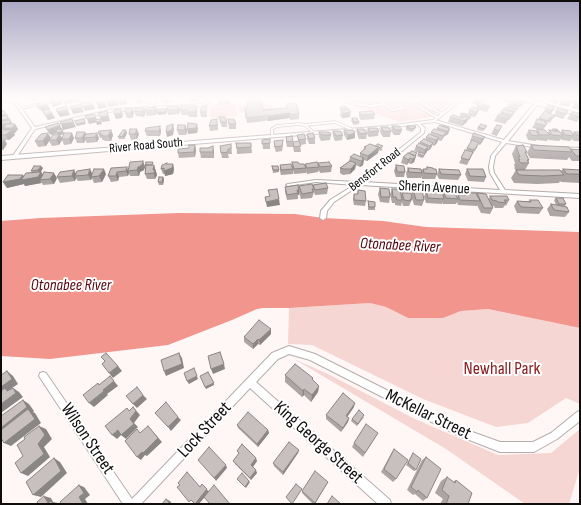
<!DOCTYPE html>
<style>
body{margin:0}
#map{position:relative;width:581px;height:505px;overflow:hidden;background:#fff7f6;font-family:"Sofia Sans Condensed",sans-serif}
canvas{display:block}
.frame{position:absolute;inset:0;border:2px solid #0f0c0c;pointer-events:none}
</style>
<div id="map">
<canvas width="581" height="505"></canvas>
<div class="frame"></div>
</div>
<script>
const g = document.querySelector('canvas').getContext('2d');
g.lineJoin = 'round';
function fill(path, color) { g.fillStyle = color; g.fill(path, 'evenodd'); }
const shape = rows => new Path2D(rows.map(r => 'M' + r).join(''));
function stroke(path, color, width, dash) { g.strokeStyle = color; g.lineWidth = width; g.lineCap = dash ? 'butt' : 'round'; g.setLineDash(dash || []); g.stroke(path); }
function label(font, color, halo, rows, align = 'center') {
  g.font = font + ' "Sofia Sans Condensed",sans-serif'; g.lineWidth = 4; g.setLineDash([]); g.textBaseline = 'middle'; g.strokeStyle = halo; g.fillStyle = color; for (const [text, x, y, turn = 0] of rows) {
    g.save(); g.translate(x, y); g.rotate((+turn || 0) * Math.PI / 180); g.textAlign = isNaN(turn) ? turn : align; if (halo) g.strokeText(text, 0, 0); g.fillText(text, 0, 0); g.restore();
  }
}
const green = shape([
 [333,99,454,99,432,117,400,122],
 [250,102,261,102,282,108,296,106,296,108,239,113,239,106],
 [236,103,237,116,210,118,211,106,214,104],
 [370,303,386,307,408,318,443,318,461,311,488,309,580,328,580,404,566,398,528,423,496,427,423,399,312,345,288,344,289,308],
 [294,359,328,374,415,419,498,455,551,453,580,429,580,468,569,504,525,504,446,449]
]);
const water = shape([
 [179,213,295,214,323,218,383,221,426,227,580,232,580,328,488,309,461,311,443,318,408,318,386,307,370,303,289,308,263,308,257,309,232,320,168,345,50,359,1,356,1,221,41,218]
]);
const service = shape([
 [346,99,356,104,371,106,383,104],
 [378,99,393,110,404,108,390,99],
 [406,99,438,118],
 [415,99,442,114],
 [305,125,335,122,351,129],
 [272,136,272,129,277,126,299,124,305,125,314,133]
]);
const minor = shape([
 [15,99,21,108,56,99,62,99,22,109,35,127,114,109,148,107,152,99,156,99,152,107,202,104,207,102,207,99,211,99,211,102,203,106,114,111,35,129,16,158,14,158,12,157,32,128,13,101,1,102,1,100,15,99],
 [518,99,524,99,538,102,580,114,580,116,537,105,508,141,539,146,541,147,539,148,506,143,495,156,493,167,494,173,505,190,580,194,580,198,360,185,334,202,327,211,326,218,323,220,320,218,321,211,330,200,354,185,316,182,288,186,286,185,288,184,316,180,358,182,421,132,421,128,416,123,418,122,425,128,424,133,364,182,500,190,490,173,489,167,491,156,502,142,432,121,435,120,504,140,534,104,518,99],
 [560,147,580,148,580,150,562,149,560,148,560,147],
 [289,346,315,354,464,429,500,442,533,442,551,433,577,412,580,411,580,421,557,439,534,452,500,452,459,436,310,360,289,354,278,359,256,382,390,500,391,504,378,504,250,388,141,504,123,504,39,376,40,373,43,372,46,373,132,499,272,353,289,346]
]);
const tertiary = shape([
 [459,99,463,99,434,122,386,128,1,160,1,156,386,126,433,120,459,99]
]);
const wall = shape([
 [135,99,143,99,142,103,136,103],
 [163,99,173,99,173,102,164,103],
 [187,99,198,99,198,101,188,102],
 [218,99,229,99,230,104,219,105],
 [353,99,370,99,370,100],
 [485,99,485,102,484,103,480,102,480,103,490,106,487,112,479,110,477,114,474,117,471,116,471,118,469,120,468,119,467,122,462,126,448,122,450,117,460,117,460,114,468,114,469,110,476,108,477,105,472,103,473,101],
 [503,99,512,99,512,101,513,102,515,99,526,100,523,105,522,107,520,106,517,111,516,110,514,114,509,120,508,120,505,124,494,121,497,116,500,114,501,112,504,109,507,107,509,103,502,101],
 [538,99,545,99,544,101],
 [548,99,560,99,557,104,547,101],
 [562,99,573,100,569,107,559,105],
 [575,99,580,100,580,110,572,108,574,104,573,103],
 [247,100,263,110,286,108,286,104,299,114,299,119,290,120,290,118,268,121,265,120,265,121,247,123,245,108,248,108],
 [36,104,47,104,50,109,48,110,55,118,48,120,45,116,42,111,38,109],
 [548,105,552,112,550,114,554,115,558,108,568,111,563,119,554,116,550,123,548,122,543,130,548,133,549,130,552,130,553,129,558,131,560,133,562,130,573,134,574,132,580,132,580,141,574,141,572,139,570,141,562,140,561,139,559,141,549,140,548,139,547,141,537,140,537,139,536,141,528,140,526,135,529,130,536,131,537,129,532,128,535,123,539,119],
 [178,106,180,110,179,114,168,115,167,110],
 [196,106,197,111,197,117,189,117,188,115,182,115,180,110],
 [1,107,6,115,7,115,13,124,15,124,18,129,15,133,14,133,15,135,9,140,5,140,7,144,3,150,1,150,1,133,5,130],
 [156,107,157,112,156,115,147,116,145,111],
 [340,107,348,108,348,109,350,117,342,118,340,115,341,110,339,110],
 [132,108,134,113,132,118,127,118,125,113],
 [144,108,145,113,144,117,136,116,134,111],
 [207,111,207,117,201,117,200,112],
 [359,112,375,114,374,119,361,120,359,117],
 [572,112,580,117,577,122,567,119],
 [219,117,227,122,227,127,222,127,220,122],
 [352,118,359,122,359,124,354,125,351,121],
 [228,119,236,124,236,129,229,129],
 [218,124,218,130,210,131,209,126],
 [185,125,187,130,186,135,179,135,177,130],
 [160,126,161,131,160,136,147,136,145,131],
 [392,126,402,130,400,135,394,135,391,131],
 [416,126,416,128,412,132,406,130,406,127],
 [487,126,486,128,483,131,477,130,478,127],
 [502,126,497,136,491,134,494,129],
 [45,127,63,131,64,134,60,135,62,138,74,138,71,144,64,145,62,140,59,145,52,146,49,141,46,146,38,147,35,141,51,138,58,134,57,133,51,135,48,132],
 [381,127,391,131,390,137,383,137,380,132],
 [449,127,448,128,450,129,448,134,445,136,444,136,441,141,438,140,437,143,434,146,432,145,431,148,428,151,427,151,425,154,424,157,422,158,417,156,419,153,414,151,416,146,420,144,420,142,425,140,426,137,430,135,431,132,436,130,437,128],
 [368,128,379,131,378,136,369,137,367,134,366,139,359,139,357,134,357,129,367,133],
 [111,130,113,135,111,141,105,141,104,140,102,140,102,138,100,138,98,133],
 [126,130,127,133,124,139,119,139,118,137],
 [344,130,355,133,355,138,347,140,344,135],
 [333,131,343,135,342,140,335,141,333,136],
 [85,132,86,134,99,138,97,142,87,143,85,140,84,143,77,143,75,138],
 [319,132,331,135,330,140,321,141,319,137],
 [129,134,139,134,137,139,131,140],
 [307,134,315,138,315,144,309,144,307,139],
 [297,135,306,139,306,144,300,145,301,152,294,152,293,147,287,147,286,142,286,137,293,142,298,141],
 [472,136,485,137,482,142,480,145,478,144,477,148,472,155,467,165,459,163,467,148,471,142,470,141],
 [270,139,270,149,263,149,262,140],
 [274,141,283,145,282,151,276,152,274,146],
 [236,143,251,143,252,153,237,154],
 [231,144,232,154,228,154,229,158,222,158,221,153],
 [370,144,383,149,381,151,379,150,378,153,367,161,364,160,363,165,360,167,356,165,355,169,350,174,343,175,340,173,340,168,349,161,350,157,360,156,360,153,363,151,364,147],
 [195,145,196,150,195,157,179,158,178,153],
 [531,145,580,150,580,161,572,161,569,157,567,160,530,158,527,153],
 [516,146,527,152,526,154,529,160,528,162,529,163,525,170,561,171,563,169,580,174,580,183,561,182,560,181,559,183,537,184,514,183,511,178,516,170,514,168,515,167,514,165,515,163,512,154],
 [208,148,214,151,214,158,201,158,200,152],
 [409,153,417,153,414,162,411,164,408,163,407,165,401,163,403,157],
 [143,161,145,167,144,170,140,172,139,176,130,176,129,173,128,176,119,177,118,181,111,182,108,176,111,168,128,170],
 [292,162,305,166,305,164,318,165,318,163,332,166,331,172,320,173,319,170,318,172,307,174,306,171,306,173,294,174,293,170,293,174,281,175,280,171,280,165,292,166],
 [167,164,173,164,174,169,173,174,165,176,165,174,163,174,161,169],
 [153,165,154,165,157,175,155,179,147,179,145,174,145,166],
 [396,165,405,172,404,177,396,177,394,171],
 [272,166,279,170,279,172,273,173],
 [427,167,433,169,437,174,435,179,422,179,421,176,421,178,407,178,406,173,408,168,422,171,423,169,426,169],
 [43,168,40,172,41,172,43,175,57,178,54,184,43,185,42,183,25,186,24,184,7,188,3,182,24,176,32,172,31,171],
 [439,169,461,175,458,180,439,179,437,175],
 [467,169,486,177,484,182,468,181,465,174],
 [74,170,76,174,106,174,102,182,94,183,92,178,91,180,78,181,76,178,75,181,60,183,57,177],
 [164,179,163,185,159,185,158,182],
 [313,185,328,188,327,194,315,195,314,192,312,198,301,199,299,193,299,195,298,195,298,199,287,200,285,192,285,187,299,188,299,186,313,187],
 [380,188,390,197,389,203,380,202,378,194],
 [392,189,401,195,402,193,412,199,409,206,403,206,402,202,401,206,395,205,395,203,392,203,390,194],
 [413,189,424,200,422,206,414,205,411,195],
 [358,190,366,201,365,206,354,205,353,200,354,194,357,194],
 [426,191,442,193,443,191,457,197,458,195,466,195,467,193,477,194,477,193,489,199,490,196,509,200,506,206,505,205,503,208,495,208,494,206,492,206,493,208,490,214,481,213,477,205,477,206,458,205,457,202,456,204,443,204,443,202,442,204,426,203,424,197],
 [556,198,566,204,565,206,569,212,565,217,550,216,547,209,551,204,556,205,554,200],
 [530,200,543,208,539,214,517,213,514,206,517,201,529,201],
 [368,201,375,207,375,210,368,210],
 [271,329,271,334,260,345,258,344,253,349,244,342,244,337],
 [285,375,313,378,313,380,319,386,318,392,311,402,304,395,302,397,285,382],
 [354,407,347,417,349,418,348,422,341,432,326,419,326,415],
 [364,417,357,426,351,421,352,419],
 [237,425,268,430,269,433,258,447,238,428],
 [378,433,363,457,352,447,354,443],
 [394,449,396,479,393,482,381,472,392,452],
 [299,450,298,453,283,475,274,466,273,463],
 [237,451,257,461,253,467,257,473,251,480,235,464,233,461,239,454],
 [413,453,416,470,414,471,406,465,412,455],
 [426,457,427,498,423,501,415,494,413,495,407,490,422,460],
 [447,477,453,482,456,480,468,504,440,504,443,499,435,493,441,481],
 [328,482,315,504,313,504,302,493,302,491]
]);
const shadedWall = shape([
 [30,99,38,99,38,100,31,101],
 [73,99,74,102,65,104,64,101],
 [74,99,83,99,84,100,75,102],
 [117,99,119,105,108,107,107,102],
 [127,99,127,104,120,105,118,100],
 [141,99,143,99,142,103],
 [61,102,62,104,53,107,52,104],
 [105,102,107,107,99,109,97,104],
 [47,104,50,109,43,112,40,107],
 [93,104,95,109,85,111,83,107],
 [66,106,70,115,60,117,57,112],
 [178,106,180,110,179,114,178,110],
 [196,106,197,111,197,117,196,112],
 [1,107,7,117,7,115,13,125,15,124,18,129,15,133,14,133,15,135,9,140,5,135,7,134,4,130,1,130],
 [82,107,84,112,73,114,71,109],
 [156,107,157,112,156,115,155,110],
 [555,107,552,112,549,115,551,110],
 [132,108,134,113,132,118,131,113],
 [144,108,145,113,144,117,143,112],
 [121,109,123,114,122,118,116,119,114,114],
 [166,109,167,111,166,114,158,115,157,112],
 [479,109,477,114,474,117,476,112],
 [107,111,110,121,102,122,100,117],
 [351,112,350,117,342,118,343,113],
 [52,113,55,118,48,120,46,115],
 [290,113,290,118,268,121,268,116],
 [96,117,98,122,89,124,87,119],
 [469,117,467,122,462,126,464,121],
 [72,119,76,127,63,130,61,124],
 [101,121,102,124,97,125,96,122],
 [85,122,86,124,77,126,76,124],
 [173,124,174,129,173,135,167,137,166,132],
 [197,124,198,129,197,133,188,134,187,129],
 [60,125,64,134,60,135,63,139,62,139,62,140,59,145,56,140,58,135,57,133,51,135,48,130],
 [185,125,187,130,186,135,185,130],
 [160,126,161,131,160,136,159,131],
 [137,129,139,134,137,139,135,134],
 [450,129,448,134,445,136,447,131],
 [111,130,113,135,111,141,108,136],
 [126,130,127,133,124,139,123,136],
 [85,132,87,137,84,138,85,140,84,143,82,138],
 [446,132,444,137,441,141,443,136],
 [48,133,51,138,46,146,43,141],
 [72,133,74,138,71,144,69,139],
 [97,133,99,138,97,142,95,137],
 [355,133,355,138,347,140,348,135],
 [485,137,482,142,480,145,482,139],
 [439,138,437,143,434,146,436,140],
 [4,139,7,144,3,150,1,147,1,142],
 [433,143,431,148,428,151,430,146],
 [195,145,196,150,195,157,194,152],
 [213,146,214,151,214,158,213,152],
 [379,147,378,153,367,161,368,156],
 [428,147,427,152,424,155,425,150],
 [416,156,414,162,411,164,413,159],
 [364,158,363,165,360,167,362,159],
 [410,158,408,163,407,165,408,160],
 [143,161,145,167,144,170,140,172,139,176,137,170,138,167],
 [167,163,168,168,173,164,174,169,173,174,165,176,164,171],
 [356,163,355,169,350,174,351,169],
 [154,165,157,175,155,179,153,170],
 [41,166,43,168,40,173,38,170],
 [127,167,129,173,128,176,126,171],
 [90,169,93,175,91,177,92,178,91,180,88,175],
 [104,169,106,174,102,182,99,176],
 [74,170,77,176,75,176,76,178,75,181,72,176],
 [41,172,45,177,40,180,41,183,25,186,24,184,7,188,3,182,23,175,26,179],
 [117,172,119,177,118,181,116,176],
 [54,173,57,178,54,184,50,179],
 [163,177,164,179,163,185,162,182],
 [297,190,299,190,299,195,298,195],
 [279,199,280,205,267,207,266,202],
 [271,329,271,334,260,345,259,340],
 [258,339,258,344,253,349,253,344],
 [179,353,182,358,184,368,166,376,164,371],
 [224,364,225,369,213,374,211,369],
 [118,366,122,371,113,378,109,373],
 [7,371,13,376,18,384,9,390,13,388,19,392,23,397,1,413,1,387],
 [110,376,118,386,107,394,103,390,98,383,102,387],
 [197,376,198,379,189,384,187,381],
 [214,383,214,385,206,389,205,387],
 [319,386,318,392,311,402,312,395],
 [304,389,304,395,302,397,303,391],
 [104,391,108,395,94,407,89,403],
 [143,395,147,399,137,408,133,404],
 [23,400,29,404,34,411,33,412,35,413,41,423,11,446,4,443,1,432,1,427],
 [355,403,354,407,345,420,346,416],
 [133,407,140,415,134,423,138,427,126,439,121,435,130,419],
 [178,417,181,420,171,431,168,427],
 [349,418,348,422,341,432,343,428],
 [39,426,46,429,52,439,44,447,50,457,28,476,21,473,38,444],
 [148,426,162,442,147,456,145,455,141,460,137,457,142,452],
 [118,430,122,434,117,439,112,435],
 [268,430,269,433,258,447,257,444],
 [299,450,298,453,283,475,283,472],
 [54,458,60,462,67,473,41,497,33,495],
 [256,458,257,461,252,468,251,465],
 [226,465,227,468,216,481,214,478],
 [256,470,257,473,251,480,250,478],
 [249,481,250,482,246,488,245,487],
 [202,484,209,492,199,504,195,504],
 [79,485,84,487,90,495,85,499,88,504,83,504,79,497],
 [44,496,51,498,53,502,58,503,58,504,51,504,48,503],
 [166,499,170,501,172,504,170,504]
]);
const building = shape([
 [63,99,73,99,64,101,63,99],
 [99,99,102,99,105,102,97,104,95,100,99,99],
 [106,99,117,99,117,100,107,102,106,99],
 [255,99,261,99,263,110,288,108,286,104,296,103,299,114,290,115,290,113,268,116,265,115,265,116,246,118,245,108,248,108,247,100,255,99],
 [476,99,486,99,485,101,481,100,479,102,473,101,476,99],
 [514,99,523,99,526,100,524,102,514,99],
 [562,99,568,99,573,100,572,102,562,100,562,99],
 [575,99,580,100,580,101,574,101,575,99],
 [59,100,61,102,52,104,50,102,59,100],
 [44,101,47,104,40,107,36,104,44,101],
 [511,101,521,104,519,106,509,103,511,101],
 [576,101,580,101,580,104,575,103,576,101],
 [92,102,93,104,83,107,81,103,92,102],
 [479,103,490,106,489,107,477,105,479,103],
 [80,104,82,107,71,109,70,107,80,104],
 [548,105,555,107,551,110,545,109,548,105],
 [66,106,68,110,57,112,56,109,66,106],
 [168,106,178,106,178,110,167,110,168,106],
 [181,106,196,106,196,112,188,112,188,110,180,110,181,106],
 [202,106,207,106,206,112,200,112,202,106],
 [345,106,348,108,343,109,340,107,345,106],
 [156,107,155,110,145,111,146,108,156,107],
 [473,107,479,109,476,112,469,110,473,107],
 [506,107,516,109,514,112,504,109,506,107],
 [132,108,131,113,125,113,125,109,132,108],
 [135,108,144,108,143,112,134,111,135,108],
 [558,108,568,111,566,114,556,111,558,108],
 [48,109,52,113,46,115,42,111,48,109],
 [121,109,121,113,114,114,114,110,121,109],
 [166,109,165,112,157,112,157,110,166,109],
 [349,109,351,112,343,113,341,110,349,109],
 [503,109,514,112,512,115,501,112,503,109],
 [4,111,6,114,1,115,1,112,4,111],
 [107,111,108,116,100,117,98,113,107,111],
 [372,111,375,114,361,115,359,112,372,111],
 [545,111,555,116,553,118,551,117,548,121,539,118,545,111],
 [572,112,580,114,580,117,570,114,572,112],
 [462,113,472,115,470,117,460,114,462,113],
 [94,114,96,117,87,119,85,116,94,114],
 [499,114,510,117,508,119,497,116,499,114],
 [7,115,7,119,1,120,1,117,7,115],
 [453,115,462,118,465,116,469,117,464,121,450,117,453,115],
 [219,117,225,117,227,122,221,122,219,117],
 [352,118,357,118,359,122,354,122,352,118],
 [72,119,73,122,61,124,60,122,72,119],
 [84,119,85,122,76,124,75,121,84,119],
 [100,119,101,121,96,122,95,120,100,119],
 [217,119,217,125,209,126,211,120,217,119],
 [228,119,234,119,236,124,229,124,228,119],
 [537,119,545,121,544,122,547,123,545,126,535,123,537,119],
 [10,120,10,123,1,124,1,122,10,120],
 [58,123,60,125,48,130,45,127,58,123],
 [188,123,197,124,196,128,187,129,188,123],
 [6,124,15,124,12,128,4,128,6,124],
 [173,124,172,130,166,132,167,126,173,124],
 [481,124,487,126,484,129,478,127,481,124],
 [178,125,185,125,185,130,177,130,178,125],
 [440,125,450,129,447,131,437,128,440,125],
 [442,125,449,127,448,128,441,126,442,125],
 [497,125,502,126,499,131,494,129,497,125],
 [160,126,159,131,145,131,146,128,160,126],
 [392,126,399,126,402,130,395,130,392,126],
 [408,126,416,126,413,129,406,127,408,126],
 [381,127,388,127,391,131,384,132,381,127],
 [368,128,377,128,379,131,370,132,368,128],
 [62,129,63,131,57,133,56,130,62,129],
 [130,129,137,129,135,134,129,134,130,129],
 [357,129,364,129,367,133,360,134,357,129],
 [434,129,446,132,443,136,431,132,434,129],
 [537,129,545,130,550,135,540,135,537,129],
 [553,129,557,129,558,131,554,131,553,129],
 [4,130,12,130,5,135,1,135,1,133,4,130],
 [111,130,108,136,102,136,103,135,100,135,101,133,98,133,99,131,111,130],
 [123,130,126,130,123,136,118,137,123,130],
 [344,130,353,130,355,133,348,135,344,130],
 [529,130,536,131,539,136,531,135,529,130],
 [549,130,559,131,563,136,552,135,549,130],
 [562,130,571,131,574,136,565,135,562,130],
 [333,131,340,131,343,135,336,136,333,131],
 [77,132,85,132,82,138,75,138,77,132],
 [319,132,329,132,331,135,321,135,319,132],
 [574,132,580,132,580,136,577,135,574,132],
 [48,133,43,141,35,141,41,134,48,133],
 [64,133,72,133,69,139,62,139,64,133],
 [97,133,95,137,84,138,86,134,97,133],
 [313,133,315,138,309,139,307,134,313,133],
 [474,133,485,137,482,139,472,136,474,133],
 [60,134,56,140,49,140,53,135,60,134],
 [304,134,306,139,299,140,297,135,304,134],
 [429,134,439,138,436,140,426,137,429,134],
 [292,136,293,141,287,142,286,137,292,136],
 [270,139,270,143,262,144,262,140,270,139],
 [424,139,433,143,430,146,420,142,424,139],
 [283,140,282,146,275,147,274,141,283,140],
 [472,140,479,143,474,150,467,148,472,140],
 [299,141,301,146,294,147,293,142,299,141],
 [236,143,251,143,251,147,237,148,236,143],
 [419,143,428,147,425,150,416,146,419,143],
 [231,144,231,149,228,149,228,152,221,153,220,146,231,144],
 [370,144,379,147,368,156,360,153,366,148,364,147,370,144],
 [378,144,383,146,381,148,375,146,378,144],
 [189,145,195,145,194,152,178,153,178,149,189,148,189,145],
 [523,145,527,152,525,152,529,160,527,160,529,163,521,163,518,160,520,160,518,157,520,157,516,146,523,145],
 [531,145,569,147,572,152,534,150,531,145],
 [213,146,213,152,200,152,200,148,208,148,213,146],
 [571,149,580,150,580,156,576,156,571,149],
 [465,150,473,152,469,160,461,158,465,150],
 [412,151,417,153,414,156,409,153,412,151],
 [420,152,425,154,423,156,418,154,420,152],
 [408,153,416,156,413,159,410,158,408,160,403,157,408,153],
 [354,154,364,158,362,159,364,160,361,161,350,157,354,154],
 [143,161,142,165,138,167,137,170,128,171,130,162,143,161],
 [350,161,356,163,351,169,344,169,340,168,350,161],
 [146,162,153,162,152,165,146,165,145,166,146,162],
 [292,162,298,162,299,164,304,164,306,168,294,169,292,162],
 [317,162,319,167,307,168,305,164,317,162],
 [329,162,332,166,320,167,318,163,329,162],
 [167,163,166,164,173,164,172,168,164,171,164,168,161,169,162,165,167,163],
 [291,164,293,169,281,170,280,165,291,164],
 [146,165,154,165,153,170,155,170,154,173,145,174,146,165],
 [396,165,404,166,405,172,397,172,396,165],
 [34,166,41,166,38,170,31,171,34,166],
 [272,166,278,166,279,170,273,170,272,166],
 [127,167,126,171,117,172,116,176,108,176,111,168,127,167],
 [427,167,433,168,433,169,436,169,437,174,424,173,423,169,427,169,427,167],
 [408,168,421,169,422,173,409,172,408,168],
 [90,169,88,175,75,176,77,171,90,169],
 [94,169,104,169,99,176,91,177,94,169],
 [439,169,459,170,461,175,441,174,439,169],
 [467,169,483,169,486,177,470,176,467,169],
 [563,169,580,170,580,174,567,174,563,169],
 [74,170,72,176,57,177,60,172,74,170],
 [516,170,560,170,564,175,543,176,519,175,516,170],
 [41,172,38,177,21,180,26,173,41,172],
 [44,172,54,173,50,179,40,180,44,172],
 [8,175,23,175,20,179,3,182,8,175],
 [159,177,163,177,162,182,158,182,159,177],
 [326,183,328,188,315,190,313,185,326,183],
 [312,184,314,189,312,189,313,192,302,194,299,186,312,184],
 [298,185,299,190,297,190,298,193,287,195,285,187,298,185],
 [380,188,389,189,390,197,381,197,380,188],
 [277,189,279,199,266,202,265,197,270,196,268,190,277,189],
 [392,189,400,189,402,200,397,200,396,197,393,197,392,189],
 [413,189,422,190,424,200,416,200,413,189],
 [358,190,365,191,366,201,354,200,354,194,358,194,358,190],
 [426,191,442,192,444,199,428,198,426,191],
 [443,191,454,192,458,199,446,198,443,191],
 [402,193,411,193,412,199,410,199,411,201,404,200,402,193],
 [467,193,476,193,480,201,460,200,458,195,468,195,467,193],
 [477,193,486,194,493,208,484,208,477,193],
 [490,196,507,196,509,200,504,200,506,203,498,202,497,201,492,200,490,196],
 [556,198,563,198,566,204,559,204,556,198],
 [530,200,538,200,543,208,521,207,517,201,531,202,530,200],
 [368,201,375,202,375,207,369,207,368,201],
 [551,204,567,207,569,212,554,210,551,204],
 [259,320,271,329,259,340,258,339,253,344,244,337,259,320],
 [220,352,224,364,211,369,208,356,220,352],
 [106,353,118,366,109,373,102,364,105,361,101,357,106,353],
 [179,353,182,364,164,371,161,360,179,353],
 [295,364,313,378,312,379,319,386,312,395,304,389,303,391,285,375,295,364],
 [194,368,197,376,187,381,184,373,194,368],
 [7,371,12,379,1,387,1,375,7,371],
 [208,372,214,383,205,387,200,376,208,372],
 [110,376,114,381,103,390,104,391,89,403,83,395,98,383,99,385,110,376],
 [137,387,143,395,133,404,126,396,137,387],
 [5,388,7,391,13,388,16,393,1,404,1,391,5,388],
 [343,393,355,403,346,416,349,418,343,428,326,415,343,393],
 [23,400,27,407,1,428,1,416,23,400],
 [166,402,178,417,168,427,155,413,166,402],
 [133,407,136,411,130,419,134,424,121,435,118,430,112,435,105,426,127,408,129,411,133,407],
 [28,409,35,419,4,443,1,438,1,430,28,409],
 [359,410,364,415,358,424,352,419,359,410],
 [248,412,268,430,257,444,237,425,248,412],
 [366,424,378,433,365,453,354,443,366,424],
 [39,426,45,435,38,444,44,454,21,473,15,463,23,456,17,445,25,439,24,437,39,426],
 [148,426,158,438,143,453,142,452,137,457,125,441,137,429,140,433,148,426],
 [289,442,299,450,283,472,273,463,289,442],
 [242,444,256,458,251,465,256,470,250,478,233,461,239,453,237,451,242,444],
 [209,447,226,465,214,478,198,460,209,447],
 [394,449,408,460,396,479,384,469,394,449],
 [413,453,421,459,416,470,408,463,413,453],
 [426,457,441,469,427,498,418,490,417,492,411,487,426,457],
 [54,458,61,471,33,495,26,482,54,458],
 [315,471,328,482,315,503,302,491,315,471],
 [187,472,200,487,202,484,207,489,195,504,191,500,189,502,177,487,180,485,178,483,187,472],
 [242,473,249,481,245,487,237,479,242,473],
 [447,477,455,483,456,480,472,493,468,504,446,504,449,496,442,490,447,477],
 [296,484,302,489,292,504,286,497,296,484],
 [79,485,84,493,79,497,83,504,61,504,60,502,79,485],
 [214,485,230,504,210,504,204,497,214,485],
 [44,496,48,503,51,501,53,504,38,504,37,502,44,496],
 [332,496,341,504,327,504,332,496],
 [166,499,170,504,162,504,166,499]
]);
const farStreetnames = [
 ["River Road South",146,146,-5],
 ["Bensfort Road",375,170,-38]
];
const streetNames = [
 ["Sherin Avenue",434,188,3]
];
const waterNames = [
 ["Otonabee River",400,246,3],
 ["Otonabee River",71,286]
];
const nearParknames = [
 ["Newhall Park",502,369]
];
const nearStreetnames = [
 ["McKellar Street",428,415,26],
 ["Lock Street",205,430,-47],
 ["Wilson Street",87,439,56],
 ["King George Street",318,443,42]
];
fill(green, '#f5d6d2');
fill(water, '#f1958d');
stroke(service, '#b5adac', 3.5);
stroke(minor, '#b5adac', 2);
stroke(tertiary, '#b5adac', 2);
stroke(service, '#fff', 2);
fill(minor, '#fff');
fill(tertiary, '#fff');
fill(wall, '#aba5a4');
fill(shadedWall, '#8b8686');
fill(building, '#c7c0bf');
stroke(building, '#8b8686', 1);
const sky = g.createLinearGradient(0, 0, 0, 170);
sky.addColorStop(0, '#aba8c4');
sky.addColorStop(0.58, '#fffbfb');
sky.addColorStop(1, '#fffbfb00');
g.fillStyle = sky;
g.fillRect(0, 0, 581, 170);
label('13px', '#0f0c0c', '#fff', farStreetnames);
label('15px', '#0f0c0c', '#fff', streetNames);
label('italic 16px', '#560209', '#fff', waterNames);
label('18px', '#8a1f21', '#fff', nearParknames);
label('18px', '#0f0c0c', '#fff', nearStreetnames);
</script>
